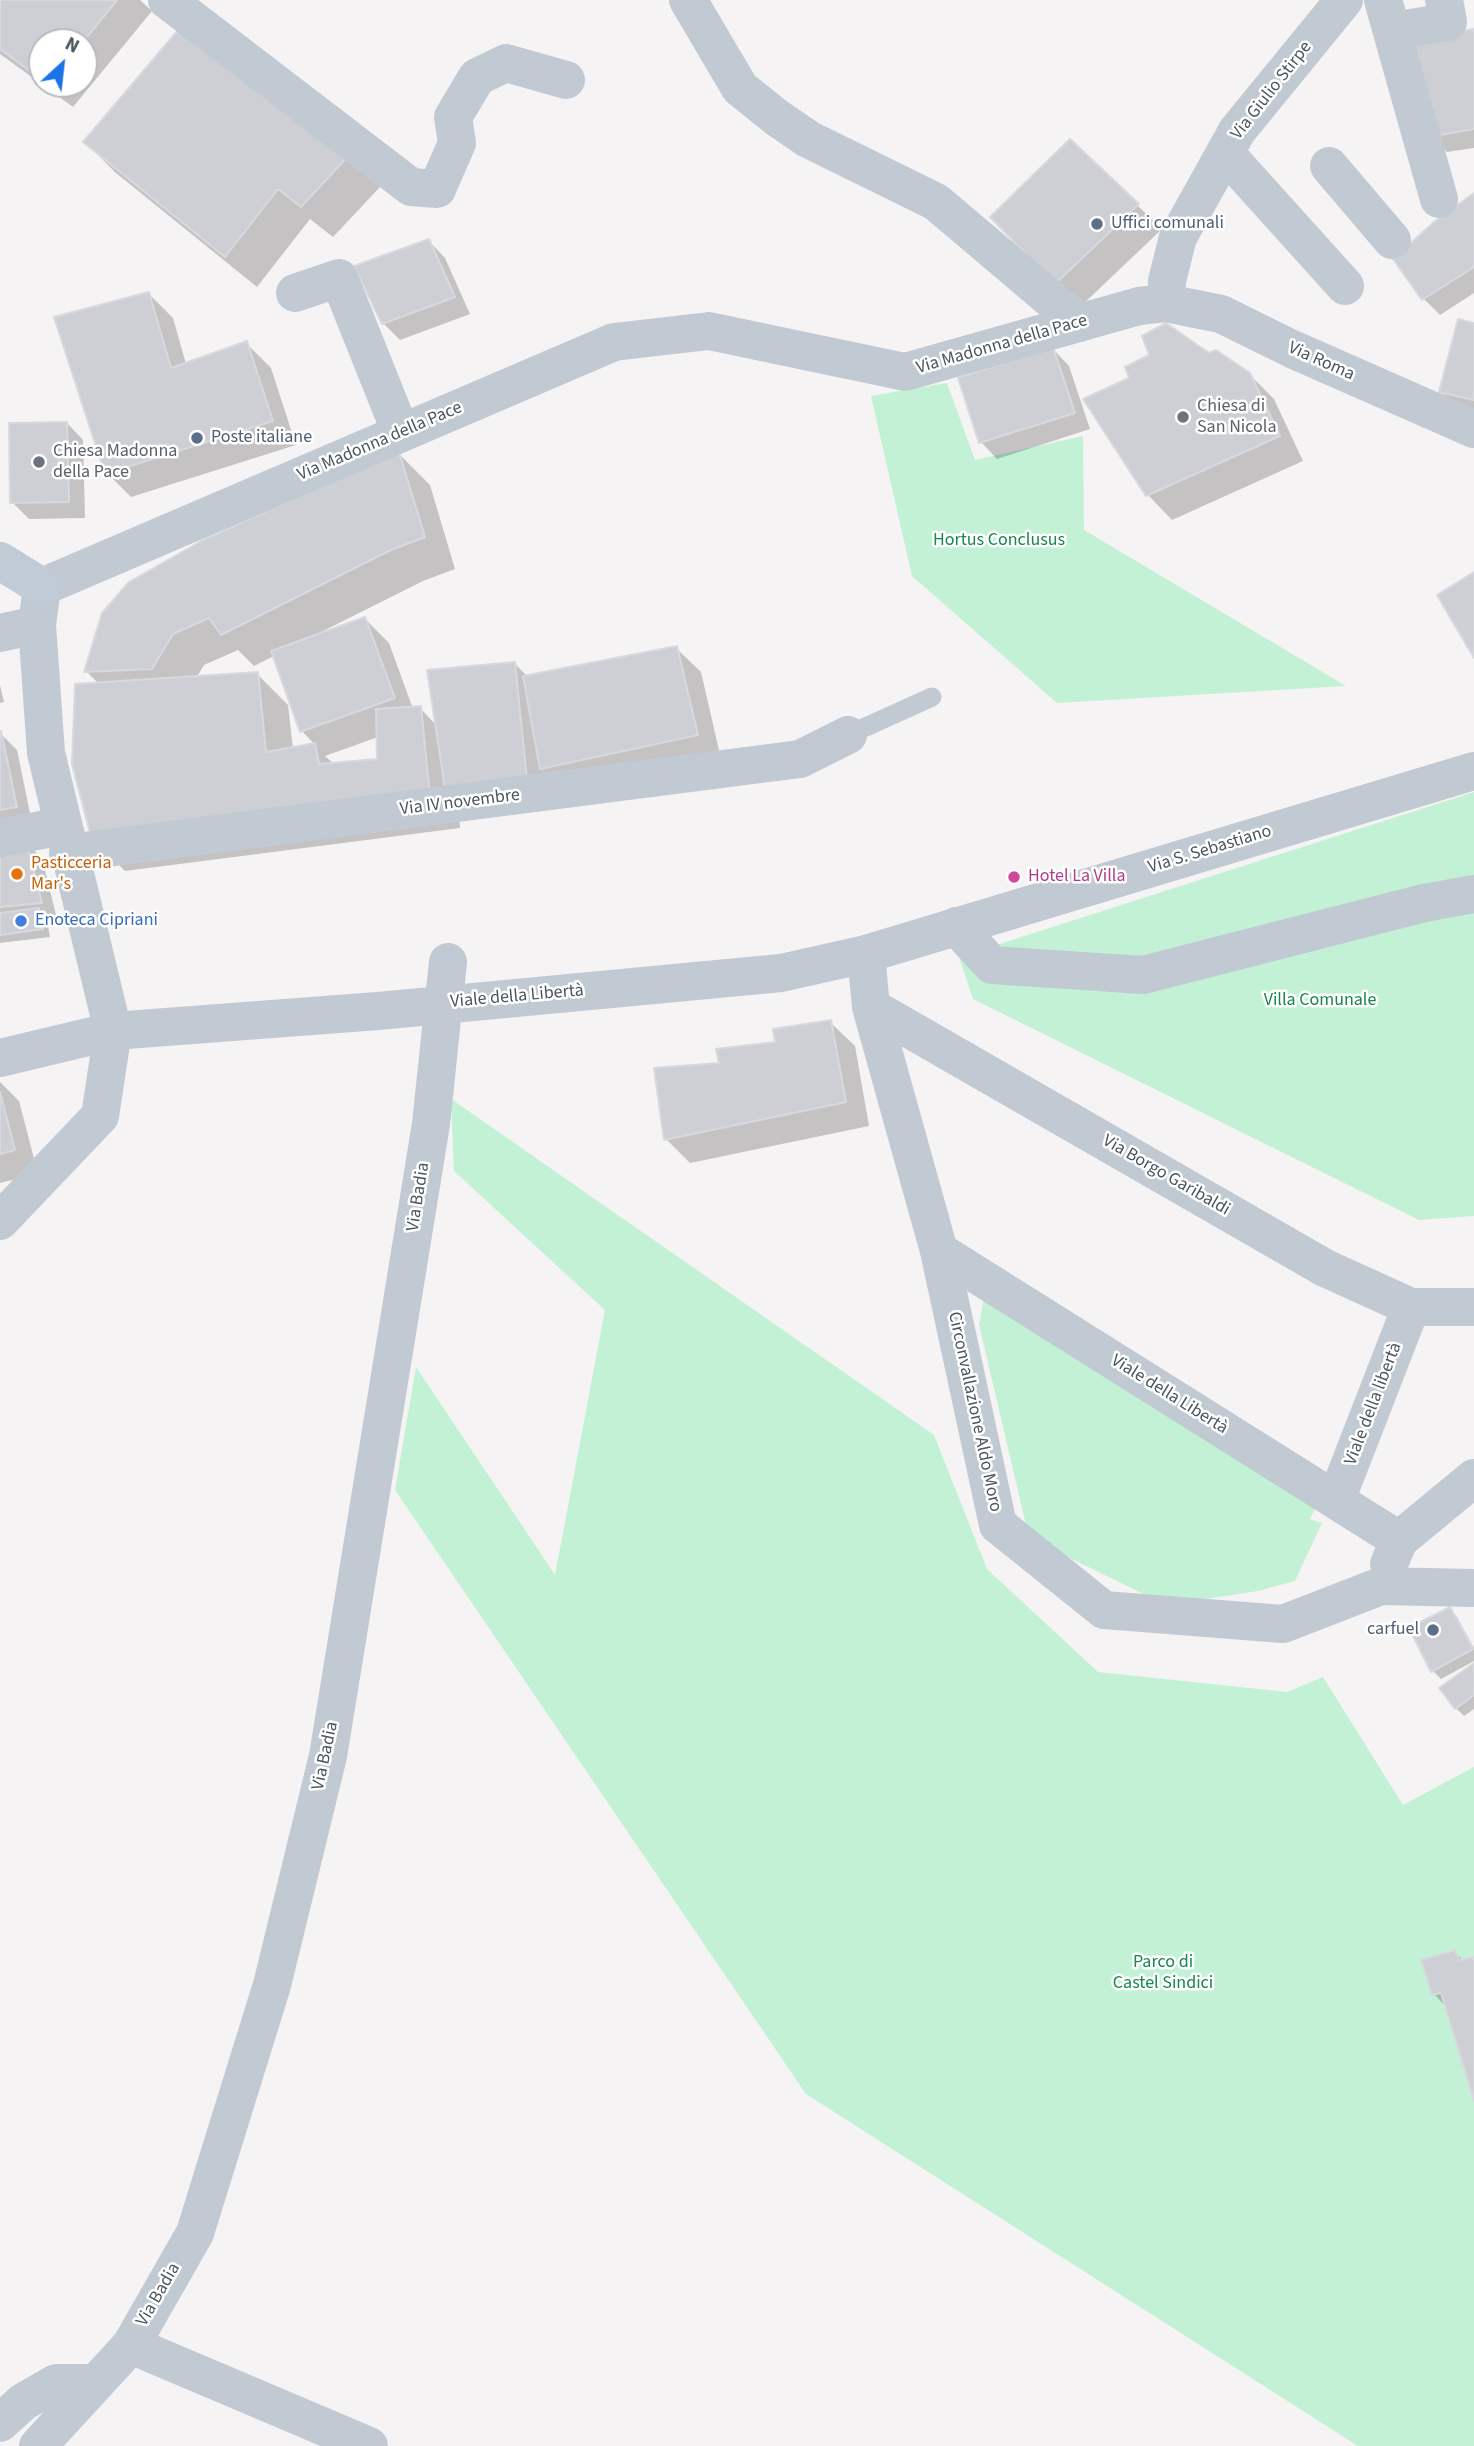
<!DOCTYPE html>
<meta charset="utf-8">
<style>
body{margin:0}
#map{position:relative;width:1474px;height:2446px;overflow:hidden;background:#f5f3f3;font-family:"Source Sans 3",sans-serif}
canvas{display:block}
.north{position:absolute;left:28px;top:28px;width:70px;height:70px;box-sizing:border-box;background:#fff;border:2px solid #b7bbc0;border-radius:50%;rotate:27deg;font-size:19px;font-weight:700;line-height:28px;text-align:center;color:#4a5661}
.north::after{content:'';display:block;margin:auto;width:24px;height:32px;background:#1a73e8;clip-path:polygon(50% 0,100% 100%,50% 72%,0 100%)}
</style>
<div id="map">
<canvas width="1474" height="2446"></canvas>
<div class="north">N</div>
</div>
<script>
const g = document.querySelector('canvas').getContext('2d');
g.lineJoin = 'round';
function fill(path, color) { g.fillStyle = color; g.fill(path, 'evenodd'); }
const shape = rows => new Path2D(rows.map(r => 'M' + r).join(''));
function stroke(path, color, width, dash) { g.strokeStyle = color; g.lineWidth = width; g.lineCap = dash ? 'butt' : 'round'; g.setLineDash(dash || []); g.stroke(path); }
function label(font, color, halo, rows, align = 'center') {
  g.font = font + ' "Source Sans 3",sans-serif'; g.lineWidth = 5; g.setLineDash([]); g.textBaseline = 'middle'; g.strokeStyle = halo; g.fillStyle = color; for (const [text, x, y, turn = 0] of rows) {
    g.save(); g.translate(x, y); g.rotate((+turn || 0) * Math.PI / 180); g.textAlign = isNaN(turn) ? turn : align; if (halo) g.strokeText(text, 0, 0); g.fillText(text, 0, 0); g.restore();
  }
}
const green = shape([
 [947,383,975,460,1083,436,1084,530,1346,686,1057,703,912,576,871,396],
 [1474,792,1474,1216,1419,1220,973,999,959,957],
 [451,1099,934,1435,987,1569,1098,1672,1287,1692,1323,1677,1403,1805,1474,1767,1474,2446,1358,2446,806,2094,395,1490,416,1367,555,1575,605,1310,454,1171],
 [985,1293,1315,1509,1310,1519,1322,1523,1295,1581,1258,1591,1166,1605,1029,1538,979,1324]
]);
const shadow = shape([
 [0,0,140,0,152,11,73,107,0,54],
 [42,42,84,42,84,84,42,84],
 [185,24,380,187,333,237,310,219,257,287,116,173,85,142],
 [1474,31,1474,148,1447,152,1431,136],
 [1070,141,1162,229,1080,307,1056,283],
 [1474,196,1474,293,1440,315,1423,298],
 [429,241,445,258,470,314,400,340,383,323],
 [149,294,173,318,186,364,246,343,271,368,296,445,131,497,107,473],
 [1474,325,1474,418,1465,415,1440,391],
 [1053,349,1069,366,1090,429,997,459,981,442],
 [1209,355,1249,374,1274,399,1303,461,1172,520,1148,495],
 [67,423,83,440,85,518,29,519,12,502],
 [399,454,430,485,455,569,423,581,321,632,322,634,365,619,389,643,413,709,420,708,437,726,515,664,527,676,676,648,701,672,721,759,458,804,460,828,125,871,94,839,99,684,86,671],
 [238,650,254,666,274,656,302,731,315,745,293,749,288,705,257,674,196,678,204,665],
 [378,737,379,761,334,764,325,756],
 [0,685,4,702,0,703],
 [0,733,17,750,32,823,0,829],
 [25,842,42,858,57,919,47,920,50,937,0,943,0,847],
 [830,1022,855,1046,869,1126,690,1163,666,1139,721,1064],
 [0,1082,19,1101,38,1174,0,1183],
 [1449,1609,1457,1617,1474,1648,1474,1661,1441,1679,1433,1671],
 [1474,1665,1474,1709,1464,1716,1456,1708],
 [1454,1952,1464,1961,1474,1959,1474,2100,1448,2009,1434,1994]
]);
const building = shape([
 [0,0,117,0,83,42,42,42,42,80,0,49,0,0],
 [185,22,350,154,301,207,278,189,225,257,83,142,185,22],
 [1474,29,1474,129,1429,137,1407,41,1474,29],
 [1070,139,1139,204,1055,284,990,217,1070,139],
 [1474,193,1474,267,1422,300,1393,259,1434,222,1474,193],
 [429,239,455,297,382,324,354,266,429,239],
 [149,292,171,368,247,341,273,421,105,474,54,317,149,292],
 [1458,319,1474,323,1474,400,1439,392,1458,319],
 [1166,323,1209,353,1216,350,1250,373,1280,436,1146,496,1083,399,1129,378,1125,367,1149,355,1142,336,1166,323],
 [1053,347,1075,413,979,443,958,378,1053,347],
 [67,422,69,502,10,503,9,423,67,422],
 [399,452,425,537,391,550,221,635,209,618,173,634,152,669,84,672,102,613,129,582,203,540,399,452],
 [1474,572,1474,658,1437,595,1474,572],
 [365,617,395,698,300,732,271,651,365,617],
 [677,646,698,735,540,769,523,676,677,646],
 [515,662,527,780,446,795,427,670,515,662],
 [258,672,266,752,315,743,319,764,377,759,376,709,421,706,430,797,92,840,72,764,75,684,258,672],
 [1,731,17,807,0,810,0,731,1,731],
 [26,840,42,903,0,907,0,845,26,840],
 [39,908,43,929,0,935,0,913,39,908],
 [831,1020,846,1102,664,1140,654,1068,719,1063,716,1049,775,1042,773,1029,831,1020],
 [0,1092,15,1150,0,1154,0,1092],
 [1450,1607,1473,1649,1431,1672,1409,1628,1450,1607],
 [1474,1663,1474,1695,1455,1709,1439,1688,1474,1663],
 [1455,1950,1459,1960,1474,1957,1474,2101,1441,1993,1432,1995,1421,1960,1455,1950]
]);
const lane = shape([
 [848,735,932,697]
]);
const street = shape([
 [167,0,411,187,437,189,457,143,453,117,477,77,506,63,566,80],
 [688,0,740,88,776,117,808,139,936,202,1079,323],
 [1383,0,1439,199],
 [1392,31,1448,22,1444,0],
 [1225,153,1345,286],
 [1329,166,1392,240],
 [295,293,339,278,401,433],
 [1166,303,1167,281,1178,237,1237,131,1344,0],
 [0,633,37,625],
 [0,838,62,826],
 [68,853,800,759,848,735],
 [956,926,992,965,1143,975,1424,903,1474,894],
 [866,954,1474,771],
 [871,1007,1325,1268,1411,1307,1474,1307],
 [0,1058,113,1031,378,1011,781,973,866,954,871,1007,939,1251,998,1525,1104,1610,1283,1624,1381,1586,1474,1588],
 [0,1221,100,1116,113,1031,46,753,37,625,42,587,614,342,709,331,905,372,1139,306,1166,303,1221,314,1292,349,1474,429],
 [939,1251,1399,1540],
 [1336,1500,1411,1307],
 [1389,1564,1399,1540,1474,1478],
 [131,2345,369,2446],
 [0,2423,23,2402,56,2383,96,2383],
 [38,2446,131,2345,195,2233,272,1985,328,1756,431,1124,448,962]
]);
const secondary = shape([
 [0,561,42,587]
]);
const markers = [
 [1097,224,7,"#5c6f8a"],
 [1183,417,7,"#6b7280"],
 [197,438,7,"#5c6f8a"],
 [39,462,7,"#6b7280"],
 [17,874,7,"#e8710a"],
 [1014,877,7,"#d1479c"],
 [21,921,7,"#3f7fe0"],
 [1433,1630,7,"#5c6f8a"]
];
const streetNames = [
 ["Via Giulio Stirpe",1272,91,-52],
 ["Via Madonna della Pace",1002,345,-16],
 ["Via Roma",1321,362,24],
 ["Via Madonna della Pace",380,442,-23],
 ["Via IV novembre",460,803,-7],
 ["Via S. Sebastiano",1210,850,-17],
 ["Viale della Libertà",517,997,-5],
 ["Via Borgo Garibaldi",1166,1176,30],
 ["Via Badia",419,1197,-81],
 ["Viale della Libertà",1169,1395,32],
 ["Viale della libertà",1374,1404,-69],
 ["Circonvallazione Aldo Moro",974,1412,78],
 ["Via Badia",326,1756,-78],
 ["Via Badia",159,2295,-60]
];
const serviceNames = [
 ["Uffici comunali",1111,224],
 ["Poste italiane",211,438],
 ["carfuel",1419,1630,"right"]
];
const worshipNames = [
 ["Chiesa di",1197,407],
 ["San Nicola",1197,428],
 ["Chiesa Madonna",53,452],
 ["della Pace",53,473]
];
const parkNames = [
 ["Hortus Conclusus",999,541],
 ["Villa Comunale",1320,1001],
 ["Parco di",1163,1963],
 ["Castel Sindici",1163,1984]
];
const foodNames = [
 ["Pasticceria",31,864],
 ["Mar's",31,885]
];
const hotelNames = [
 ["Hotel La Villa",1028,877]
];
const shopNames = [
 ["Enoteca Cipriani",35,921]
];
fill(green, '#c3f1d5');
fill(shadow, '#0003');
fill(building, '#cdcfd5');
stroke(building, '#d7d9de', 2);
stroke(lane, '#c1cad2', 19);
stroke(street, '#c1cad2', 38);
stroke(secondary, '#c1cbd6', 38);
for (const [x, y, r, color] of markers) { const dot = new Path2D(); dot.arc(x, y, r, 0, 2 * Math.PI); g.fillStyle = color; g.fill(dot); stroke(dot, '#fff', 2.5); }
label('18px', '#4a5661', '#fff', streetNames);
label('18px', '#4e5e75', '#fff', serviceNames, 'left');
label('18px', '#5b616d', '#fff', worshipNames, 'left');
label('18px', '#17864f', '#fff', parkNames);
label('18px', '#c56008', '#fff', foodNames, 'left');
label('18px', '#b23c85', '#fff', hotelNames, 'left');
label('18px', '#366cbe', '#fff', shopNames, 'left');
</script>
